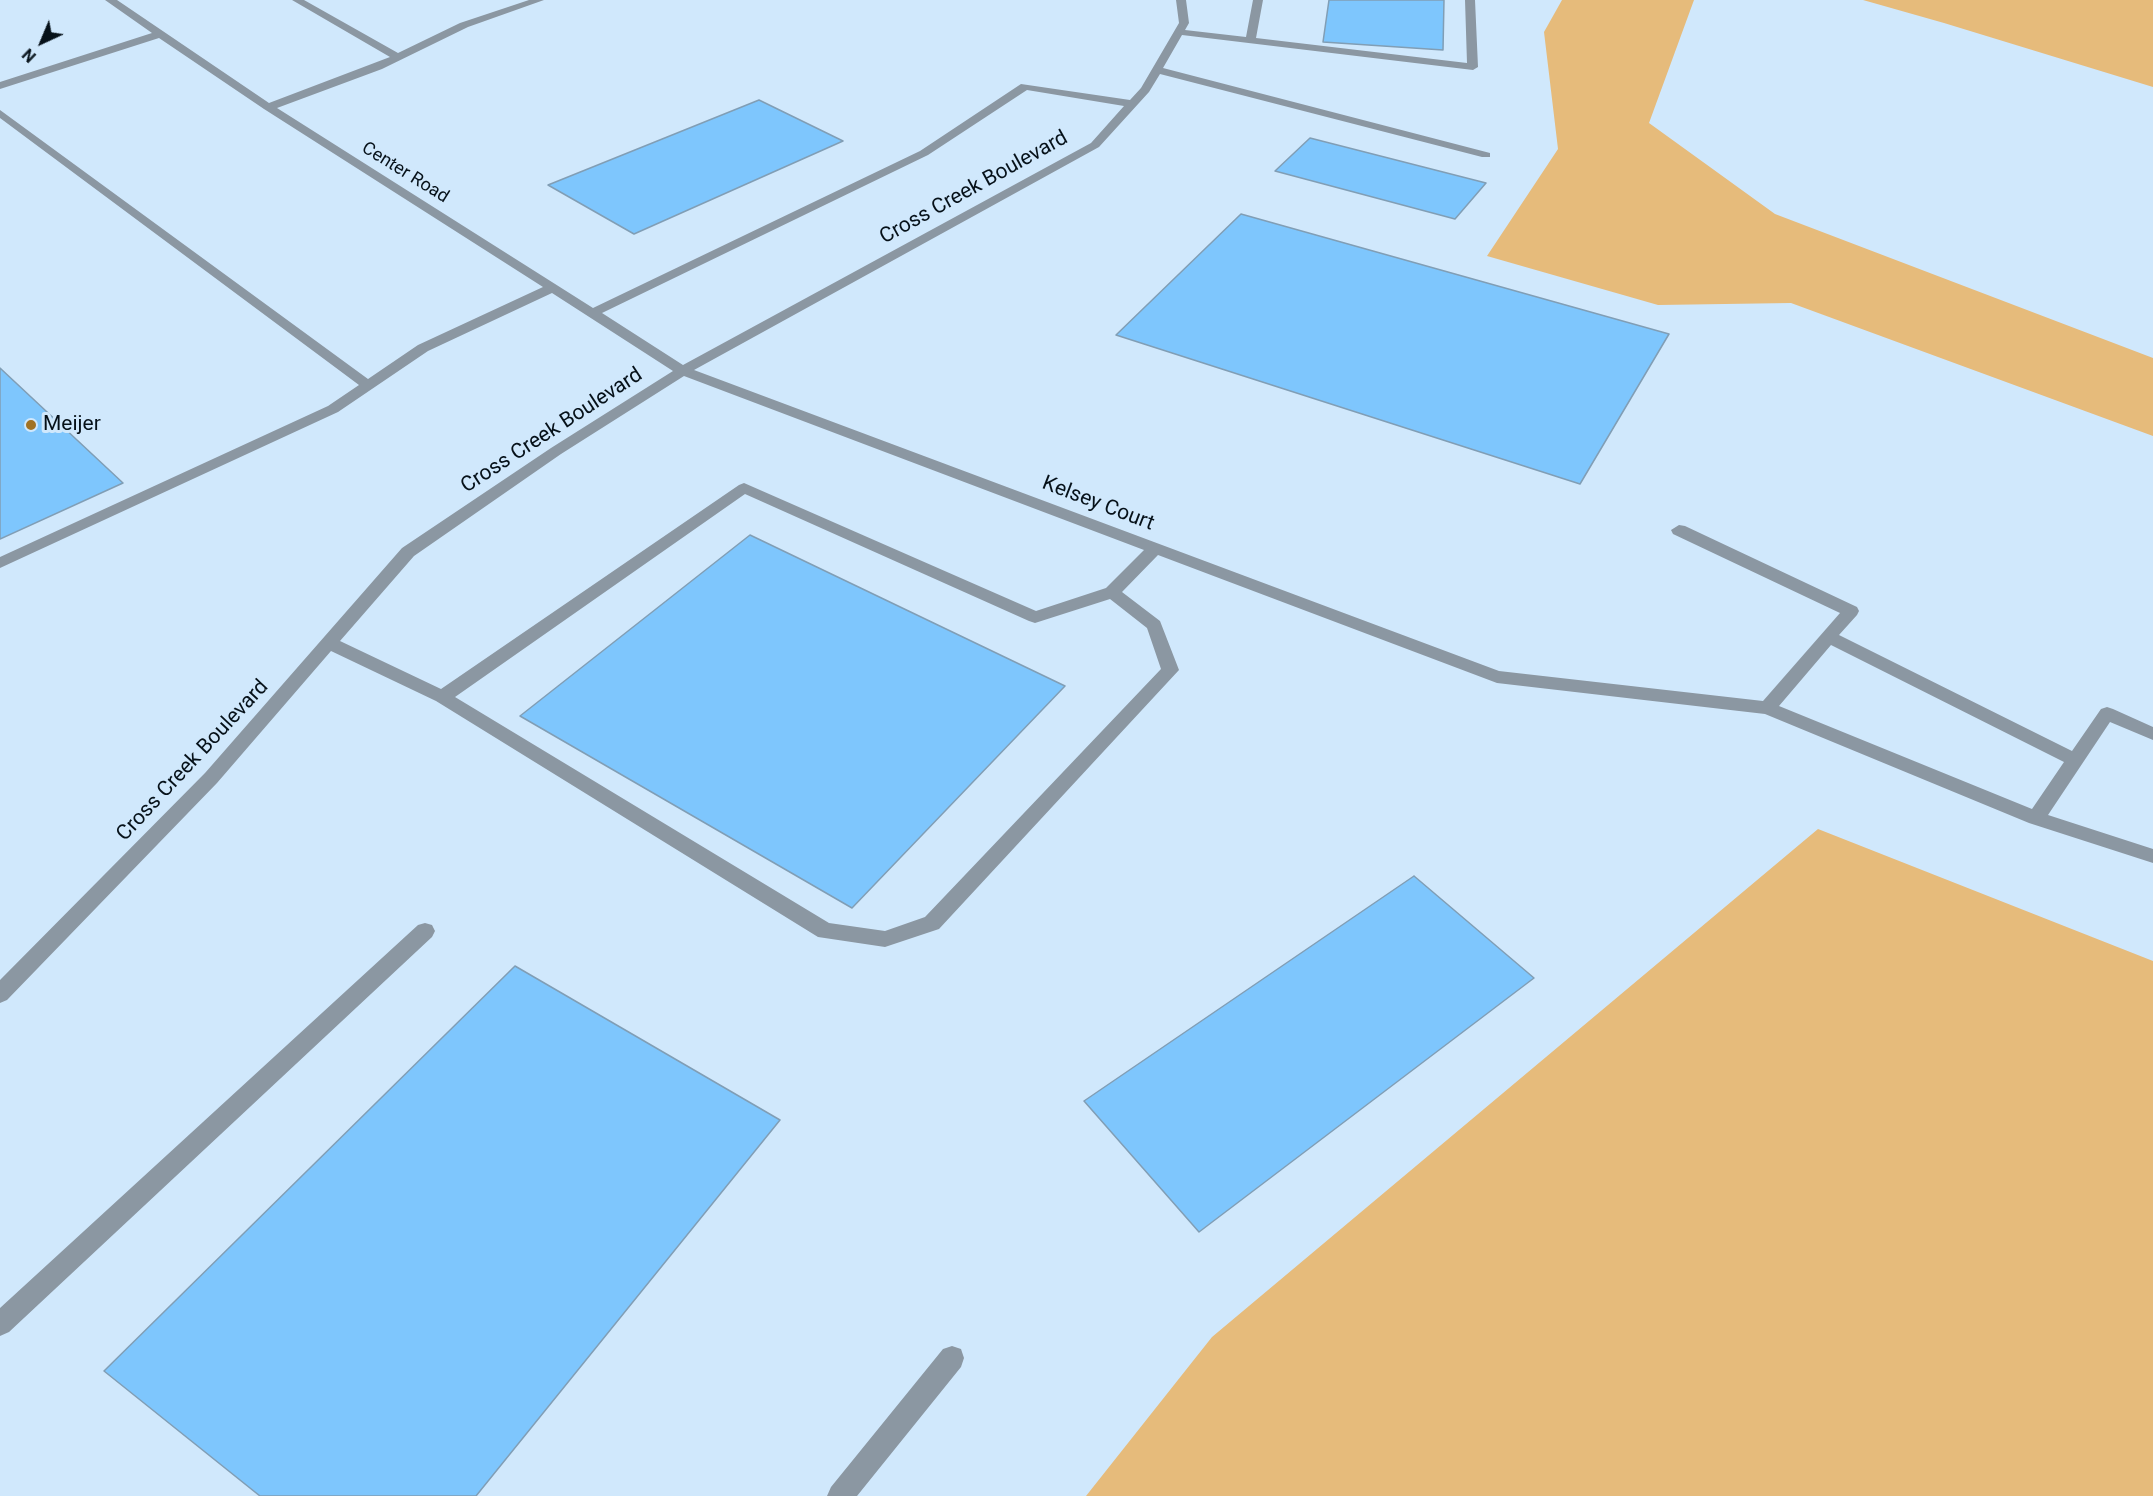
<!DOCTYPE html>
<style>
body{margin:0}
#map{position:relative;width:2153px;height:1496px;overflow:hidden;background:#d0e8fc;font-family:Roboto,sans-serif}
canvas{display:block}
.north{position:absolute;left:12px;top:12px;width:60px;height:60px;-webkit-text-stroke:4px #d0e8fc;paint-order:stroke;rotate:224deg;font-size:16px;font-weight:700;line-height:24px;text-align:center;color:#061119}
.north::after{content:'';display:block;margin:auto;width:21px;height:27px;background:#061119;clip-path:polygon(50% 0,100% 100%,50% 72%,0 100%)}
</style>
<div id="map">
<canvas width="2153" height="1496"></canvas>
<div class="north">N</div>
</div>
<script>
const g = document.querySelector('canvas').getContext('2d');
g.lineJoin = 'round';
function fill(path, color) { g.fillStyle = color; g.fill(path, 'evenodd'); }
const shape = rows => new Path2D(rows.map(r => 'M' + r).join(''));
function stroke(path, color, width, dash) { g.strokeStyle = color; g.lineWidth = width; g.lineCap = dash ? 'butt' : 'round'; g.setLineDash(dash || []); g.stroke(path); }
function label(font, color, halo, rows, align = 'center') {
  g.font = font + ' Roboto,sans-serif'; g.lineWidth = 6; g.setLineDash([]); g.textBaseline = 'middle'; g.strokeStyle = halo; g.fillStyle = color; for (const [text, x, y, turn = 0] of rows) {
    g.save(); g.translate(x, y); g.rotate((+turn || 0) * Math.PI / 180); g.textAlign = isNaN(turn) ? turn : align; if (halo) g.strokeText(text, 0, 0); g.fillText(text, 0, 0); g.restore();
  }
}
const green = shape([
 [1562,0,1694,0,1649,123,1775,214,2153,358,2153,436,1791,303,1658,305,1487,256,1558,149,1544,32],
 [1863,0,2153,0,2153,87,1944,23],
 [1818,829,2153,961,2153,1496,1086,1496,1212,1337]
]);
const building = shape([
 [1329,0,1444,0,1443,50,1323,42,1329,0],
 [759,100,843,141,634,234,548,185,759,100],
 [1310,138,1486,183,1455,219,1275,171,1310,138],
 [1241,214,1669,334,1580,484,1116,335,1241,214],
 [0,368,123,483,0,539,0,368],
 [750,535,1065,686,852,908,520,716,750,535],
 [1414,876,1534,978,1199,1232,1084,1101,1414,876],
 [515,966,780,1120,476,1496,260,1496,104,1371,515,966]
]);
const minor = shape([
 [105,0,117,0,269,103,390,57,292,0,304,0,398,53,460,23,529,0,544,0,468,27,382,69,277,108,593,308,920,151,1021,84,1130,100,1141,88,1179,23,1176,0,1186,0,1189,23,1185,30,1246,37,1253,0,1263,0,1256,38,1467,63,1465,0,1475,0,1478,67,1473,70,1182,35,1163,68,1490,153,1490,157,1482,157,1160,74,1149,92,1099,147,694,370,1499,671,1763,701,1840,613,1673,534,1671,530,1679,525,1685,526,1857,607,1859,611,1857,615,1839,635,2072,751,2101,709,2107,707,2113,709,2153,727,2153,740,2110,722,2048,815,2153,849,2153,863,2029,823,1765,714,1497,683,1158,555,1122,592,1160,621,1179,670,939,929,885,947,818,937,436,701,331,651,217,783,7,1000,0,1003,0,980,205,773,402,548,551,448,673,371,552,293,428,351,338,412,0,568,0,557,328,406,359,385,0,118,0,110,368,379,418,345,543,287,264,109,159,38,0,89,0,82,152,33,105,0],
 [1027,90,1124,106,1091,143,683,365,602,313,928,155,1027,90],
 [684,376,1144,550,1106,588,1036,611,744,483,739,485,441,689,340,641,414,556,561,454,684,376],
 [745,494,1029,621,1035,623,1110,599,1147,628,1161,669,925,917,885,931,829,923,455,697,745,494],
 [1831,645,2064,762,2032,809,1779,706,1831,645],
 [425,923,432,925,435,931,432,937,9,1332,0,1336,0,1308,418,925,425,923],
 [952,1346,961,1349,964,1358,961,1367,857,1496,827,1496,831,1487,943,1349,952,1346]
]);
const markers = [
 [31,425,6,"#a07224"]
];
const farStreetnames = [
 ["Center Road",405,173,32]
];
const streetNames = [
 ["Cross Creek Boulevard",974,188,-29],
 ["Cross Creek Boulevard",552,431,-33],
 ["Kelsey Court",1098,504,21],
 ["Cross Creek Boulevard",193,761,-47]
];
const poiNames = [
 ["Meijer",43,425]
];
fill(green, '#e6bb7b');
fill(building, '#7ec6fd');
stroke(building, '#819eb5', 1.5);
fill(minor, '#8b97a2');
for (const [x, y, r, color] of markers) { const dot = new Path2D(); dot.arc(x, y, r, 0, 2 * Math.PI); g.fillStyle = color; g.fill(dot); stroke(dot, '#d0e8fc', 2); }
label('18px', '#061119', '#d0e8fc', farStreetnames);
label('21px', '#061119', '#d0e8fc', streetNames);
label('21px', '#061119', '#d0e8fc', poiNames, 'left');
</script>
